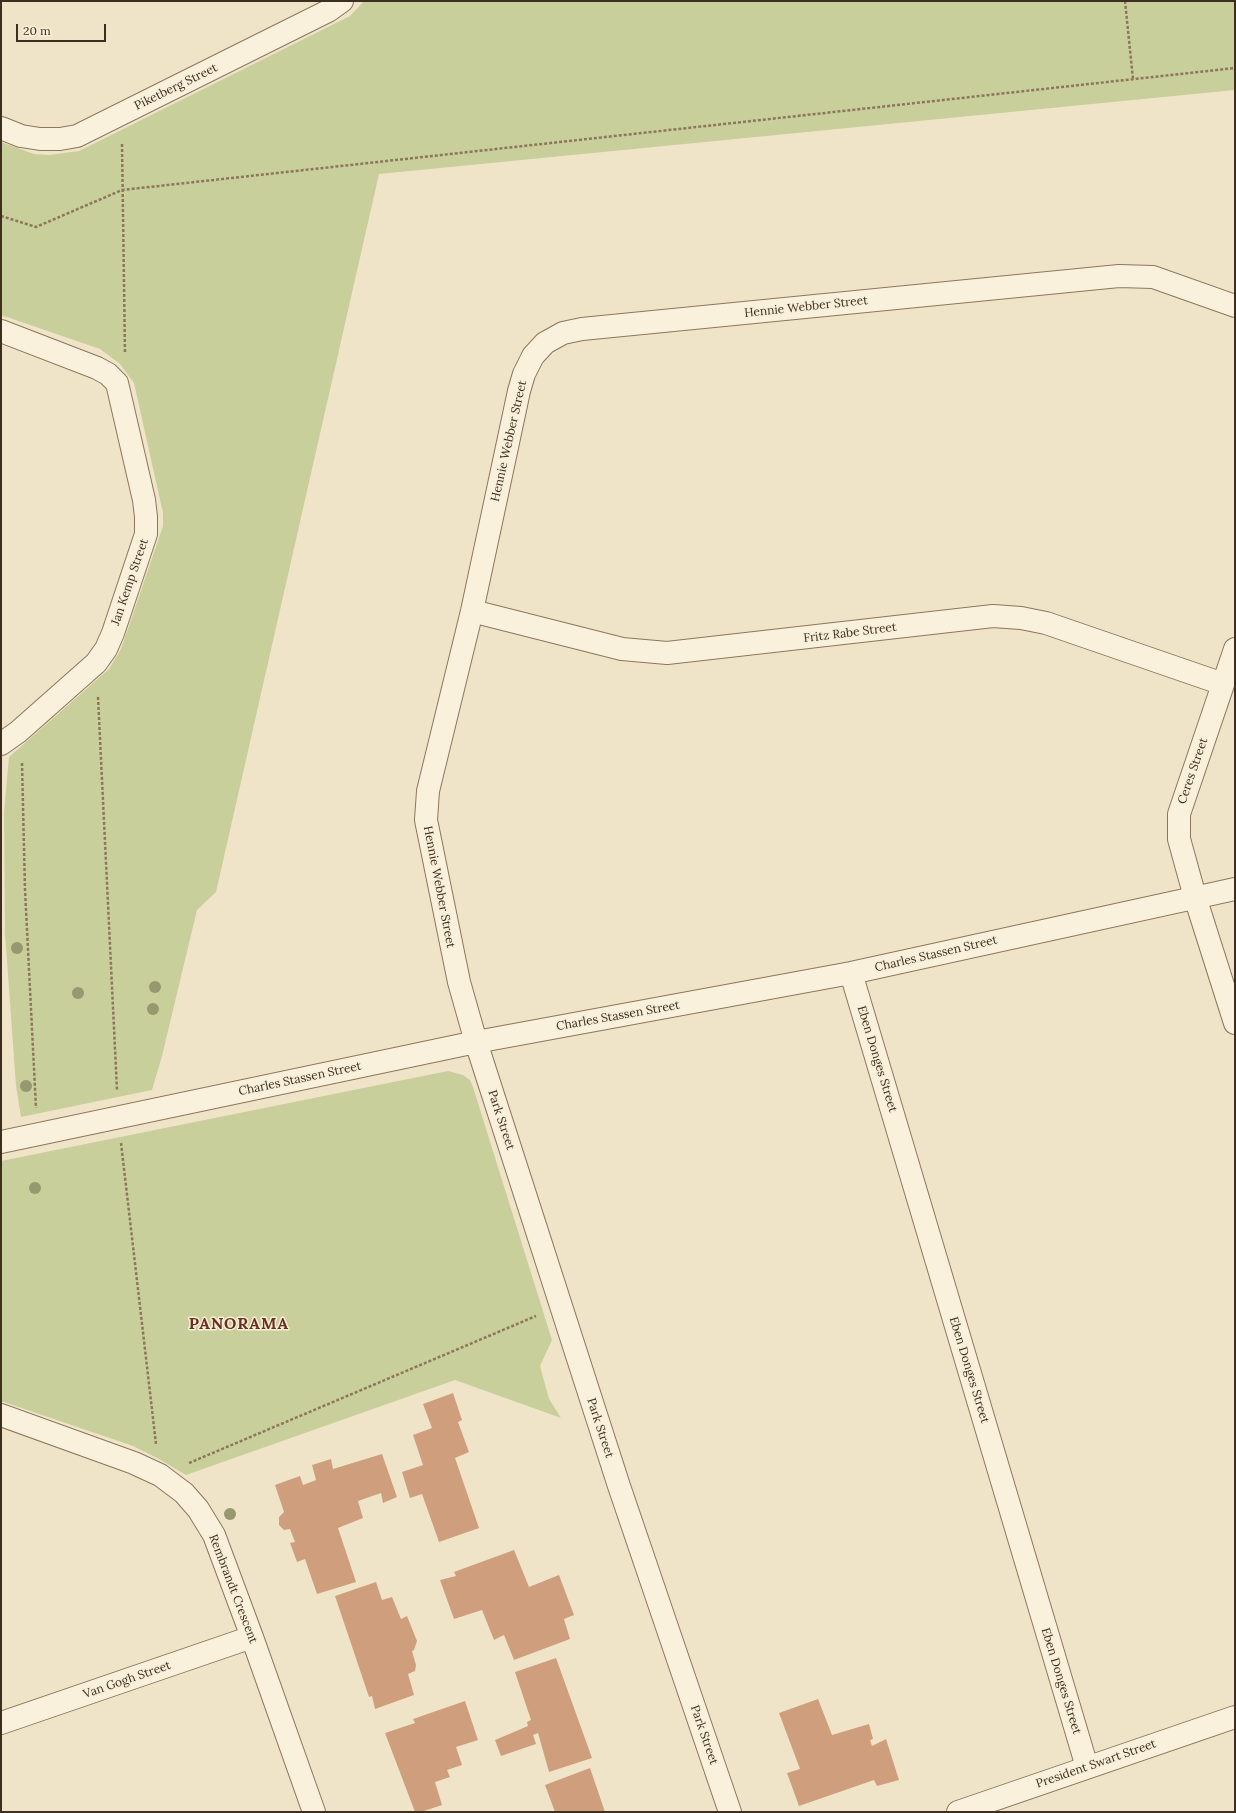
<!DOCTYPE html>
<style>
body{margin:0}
#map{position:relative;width:1236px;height:1813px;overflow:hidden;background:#f0e4c8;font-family:Lora,serif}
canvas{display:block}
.frame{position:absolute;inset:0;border:2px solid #3d2e20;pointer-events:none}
.scale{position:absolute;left:16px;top:24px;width:90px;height:18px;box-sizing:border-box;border:2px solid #3d2e20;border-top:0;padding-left:5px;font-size:12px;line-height:14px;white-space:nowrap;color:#3d2e20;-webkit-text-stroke:3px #f7eed8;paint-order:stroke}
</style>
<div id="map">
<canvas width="1236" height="1813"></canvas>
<div class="frame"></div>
<div class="scale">20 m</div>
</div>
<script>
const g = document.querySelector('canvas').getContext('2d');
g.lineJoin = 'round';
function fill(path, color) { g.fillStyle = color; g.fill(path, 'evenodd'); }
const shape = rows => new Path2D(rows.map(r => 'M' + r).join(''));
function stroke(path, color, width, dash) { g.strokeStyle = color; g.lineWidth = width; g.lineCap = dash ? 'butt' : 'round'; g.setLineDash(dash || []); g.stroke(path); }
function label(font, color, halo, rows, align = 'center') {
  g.font = font + ' Lora,serif'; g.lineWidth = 3; g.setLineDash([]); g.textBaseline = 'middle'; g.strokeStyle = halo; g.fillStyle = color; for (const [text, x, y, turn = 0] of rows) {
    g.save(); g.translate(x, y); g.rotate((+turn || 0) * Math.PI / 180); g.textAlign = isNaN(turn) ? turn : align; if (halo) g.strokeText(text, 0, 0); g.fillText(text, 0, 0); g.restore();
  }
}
const green = shape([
 [364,1,1235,1,1235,90,379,174,216,892,197,910,162,1056,152,1090,21,1117,16,1086,5,933,4,813,9,757,109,669,121,649,163,526,163,513,134,383,120,364,100,349,1,315,1,142,34,154,49,155,79,151,350,16],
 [448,1071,463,1075,470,1080,473,1087,552,1340,540,1366,549,1399,561,1418,455,1380,186,1475,159,1459,133,1446,1,1401,1,1161]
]);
const building = shape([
 [453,1393,462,1420,458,1422,469,1452,455,1458,479,1528,439,1542,422,1494,410,1498,402,1472,423,1465,413,1435,432,1428,423,1404],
 [382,1454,397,1497,383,1503,381,1493,358,1501,363,1518,338,1528,356,1582,317,1594,305,1559,297,1562,290,1543,295,1542,290,1529,284,1530,279,1525,279,1517,284,1512,275,1485,300,1476,303,1485,316,1480,312,1465,331,1459,333,1469],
 [514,1550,529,1587,559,1575,574,1615,564,1619,570,1639,514,1660,504,1635,494,1640,482,1610,454,1619,440,1580,456,1576,454,1572],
 [376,1582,382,1600,392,1597,401,1619,407,1616,417,1641,414,1650,412,1651,416,1665,415,1671,408,1674,414,1695,375,1709,372,1696,369,1697,335,1596],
 [556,1658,592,1758,549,1772,538,1733,533,1735,536,1744,501,1756,495,1740,528,1726,527,1722,531,1720,515,1672],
 [818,1699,832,1735,869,1724,873,1739,870,1740,872,1746,886,1739,899,1780,877,1786,874,1780,799,1806,787,1773,800,1769,779,1713],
 [465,1701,478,1740,456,1747,462,1765,447,1770,450,1777,435,1782,442,1805,421,1812,415,1812,385,1733,415,1723,413,1719],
 [590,1768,605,1812,555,1812,545,1785]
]);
const path = shape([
 [1125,1,1133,79],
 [122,144,125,353],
 [1,216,36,227,122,190,1235,68],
 [98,697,117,1090],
 [22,763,25,890,36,1108],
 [121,1143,156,1444],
 [189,1463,536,1316]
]);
const street = shape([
 [1,128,21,136,40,139,60,139,77,136,328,11,342,1],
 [1,331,97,368,108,374,117,383,144,500,146,517,146,534,113,633,106,649,96,663,18,732,1,744],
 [472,611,622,649,667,653,993,616,1021,618,1046,623,1223,684],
 [1235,649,1179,814,1179,839,1195,897,1235,1023],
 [851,973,1087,1767],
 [1,1142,476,1042,851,973,1235,889],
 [1,1415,134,1463,160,1475,184,1493,198,1509,214,1535,252,1637,314,1812],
 [1,1723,252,1637],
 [730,1812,619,1486,476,1042,459,982,426,820,428,791,472,611,519,391,524,374,533,356,545,343,563,333,582,329,1119,276,1153,277,1235,306],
 [958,1812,1235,1717]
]);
const trees = [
 [17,948],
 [155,987],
 [78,993],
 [153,1009],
 [26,1086],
 [35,1188],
 [230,1514]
];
const streetNames = [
 ["Piketberg Street",176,87,-26],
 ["Hennie Webber Street",806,307,-6],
 ["Hennie Webber Street",509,441,-77],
 ["Jan Kemp Street",130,582,-71],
 ["Fritz Rabe Street",850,633,-7],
 ["Ceres Street",1193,771,-71],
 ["Hennie Webber Street",439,887,79],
 ["Charles Stassen Street",936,954,-13],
 ["Charles Stassen Street",618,1016,-10],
 ["Eben Donges Street",877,1059,73],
 ["Charles Stassen Street",300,1079,-12],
 ["Park Street",501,1120,72],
 ["Eben Donges Street",969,1370,73],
 ["Park Street",600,1428,72],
 ["Rembrandt Crescent",233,1589,69],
 ["Van Gogh Street",127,1680,-19],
 ["Eben Donges Street",1061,1681,73],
 ["Park Street",704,1735,71],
 ["President Swart Street",1096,1764,-19]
];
const districtNames = [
 ["PANORAMA",239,1324]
];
fill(green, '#c9cf9b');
fill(building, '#cf9f7d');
stroke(street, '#8d765c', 24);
stroke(path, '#8d765c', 2.5, [3, 2]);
stroke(street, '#faf1dc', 22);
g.fillStyle = '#96986f';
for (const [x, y] of trees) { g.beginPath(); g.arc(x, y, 6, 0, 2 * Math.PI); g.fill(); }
label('12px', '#3d2e20', '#f7eed8', streetNames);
g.letterSpacing = '1px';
label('bold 16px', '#6b2e1e', '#f7eed8', districtNames);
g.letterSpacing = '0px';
</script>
